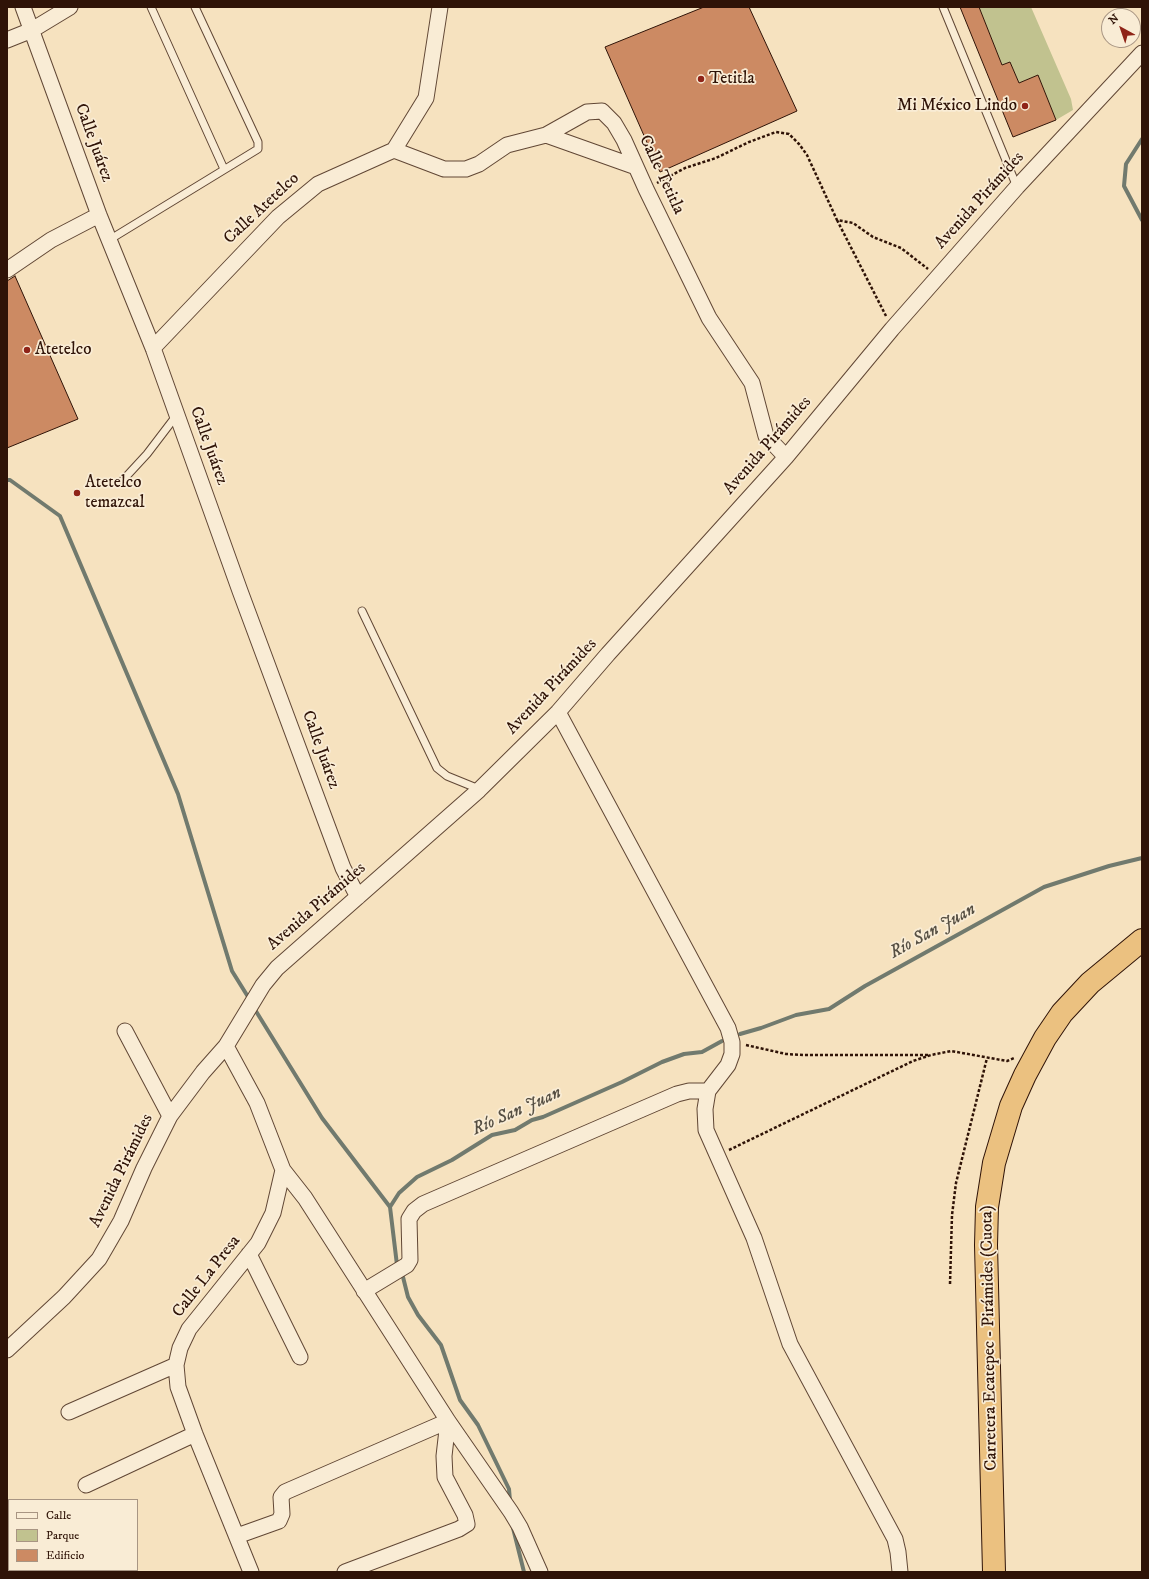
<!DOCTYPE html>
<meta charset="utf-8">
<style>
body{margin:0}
#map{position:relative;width:1149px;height:1579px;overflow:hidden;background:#f6e2bf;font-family:"IM FELL DW Pica",serif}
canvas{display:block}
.frame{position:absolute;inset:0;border:8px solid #2f1307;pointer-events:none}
.legend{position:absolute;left:8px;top:1499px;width:130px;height:72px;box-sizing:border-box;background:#f9ecd5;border:1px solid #a89583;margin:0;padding:5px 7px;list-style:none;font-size:12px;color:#2f1307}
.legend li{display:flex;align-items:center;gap:8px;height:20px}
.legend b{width:20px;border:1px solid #a89583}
.north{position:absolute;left:1101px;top:8px;width:40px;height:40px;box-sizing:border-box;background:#f9ecd5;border:1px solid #a89583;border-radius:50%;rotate:320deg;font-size:11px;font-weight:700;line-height:16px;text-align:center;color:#2f1307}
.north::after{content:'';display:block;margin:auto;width:14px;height:18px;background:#8f2418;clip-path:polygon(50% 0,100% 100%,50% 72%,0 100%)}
</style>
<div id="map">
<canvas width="1149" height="1579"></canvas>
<div class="frame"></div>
<ul class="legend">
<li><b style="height:5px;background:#f9ecd5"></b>Calle</li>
<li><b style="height:11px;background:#c1c28f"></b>Parque</li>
<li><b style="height:11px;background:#cc8a63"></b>Edificio</li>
</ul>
<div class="north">N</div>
</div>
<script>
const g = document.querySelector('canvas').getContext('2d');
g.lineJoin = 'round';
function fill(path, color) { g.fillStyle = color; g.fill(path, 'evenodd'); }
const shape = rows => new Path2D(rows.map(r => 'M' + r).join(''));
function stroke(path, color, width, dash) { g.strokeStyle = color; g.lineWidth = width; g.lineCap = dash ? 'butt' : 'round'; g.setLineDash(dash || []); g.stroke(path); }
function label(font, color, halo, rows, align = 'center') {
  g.font = font + ' "IM FELL DW Pica",serif'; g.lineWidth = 3.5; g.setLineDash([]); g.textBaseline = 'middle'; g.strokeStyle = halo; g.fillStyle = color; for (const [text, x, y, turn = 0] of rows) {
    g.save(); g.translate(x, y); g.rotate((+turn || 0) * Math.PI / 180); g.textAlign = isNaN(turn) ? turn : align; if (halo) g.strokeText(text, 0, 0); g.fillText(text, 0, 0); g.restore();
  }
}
const green = shape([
 [979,7,1031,7,1071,99,1073,110,1056,120,1038,75,1019,83,1010,62,1002,65]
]);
const stream = shape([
 [1142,139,1126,164,1124,186,1142,220],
 [7,480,10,480,60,516,178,794,232,971,250,1000],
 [254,1008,322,1118,390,1207],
 [740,1034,761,1028,796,1015,829,1009,865,986,1044,887,1109,866,1142,858],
 [397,1265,390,1207,399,1193,417,1177,452,1160,492,1135,515,1130,532,1120,543,1117,622,1082,662,1062,684,1054,702,1052,722,1041],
 [402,1273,408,1297,418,1315,441,1345,460,1400,478,1425,509,1489,510,1501],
 [512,1524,524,1572]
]);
const building = shape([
 [704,7,749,7,797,111,660,172,605,47,704,7],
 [960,7,979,7,1002,65,1010,62,1019,83,1038,75,1056,120,1013,137,960,7],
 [15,276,78,419,7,448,7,281,15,276]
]);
const path = shape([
 [657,183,685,168,716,158,749,142,776,132,789,134,799,144,807,155,837,220,853,223,873,237,901,248,928,269],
 [837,220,886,316],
 [746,1045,786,1054,804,1055,928,1055],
 [729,1150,913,1061,931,1055,951,1051,1007,1061,1014,1058],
 [950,1284,952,1215,956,1183,987,1058]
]);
const service = shape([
 [151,7,224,169],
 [943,7,1017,187],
 [109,240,258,149,258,142,195,7],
 [123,480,147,454,176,416],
 [362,611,437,768,447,776,479,789]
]);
const minor = shape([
 [23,7,99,215,153,348,240,591,343,868,358,897],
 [7,40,32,30,70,7],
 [546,135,636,167],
 [394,150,444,169,466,169,479,164,507,145,546,135,587,112,602,111,614,123,624,140,646,189,709,318,752,383,766,436,786,457],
 [7,270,51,240,99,215],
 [153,348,278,217,318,184,394,150,426,98,440,7],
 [558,712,728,1028,732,1042,732,1054,728,1065,708,1091,705,1109,706,1130,754,1238,790,1344,895,1539,898,1552,900,1572],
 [125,1031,170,1116],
 [226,1046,257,1103,283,1170,273,1213,258,1243,189,1329,180,1348,176,1365,178,1387,195,1434,251,1572],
 [283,1170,305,1198,448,1421,511,1512,520,1527,540,1572],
 [249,1254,300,1357],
 [364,1291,407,1265,410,1260,409,1219,414,1211,423,1204,677,1094,689,1091,708,1091],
 [7,1350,64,1297,99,1259,121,1221,144,1168,170,1116,203,1072,226,1046,263,985,277,968,479,790,558,712,608,654,786,457,892,329,1017,187,1142,53],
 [69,1412,176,1365],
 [86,1485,195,1434],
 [237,1536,279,1521,282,1514,281,1497,285,1492,448,1421],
 [7,1554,9,1553],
 [345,1572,459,1529,467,1524,465,1515,445,1477,444,1456,448,1421]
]);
const trunk = shape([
 [994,1572,986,1245,987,1207,994,1163,1011,1106,1025,1075,1045,1038,1062,1013,1090,983,1142,940]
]);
const markers = [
 [701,79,4,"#8f2418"],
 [1025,106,4,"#8f2418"],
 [27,350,4,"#8f2418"],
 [77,493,4,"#8f2418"]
];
const poiNames = [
 ["Tetitla",709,79],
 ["Mi México Lindo",1017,106,"right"],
 ["Atetelco",35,350],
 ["Atetelco",85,483],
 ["temazcal",85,503]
];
const streetNames = [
 ["Calle Juárez",93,143,70],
 ["Calle Tetitla",661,175,65],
 ["Avenida Pirámides",980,201,-48],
 ["Calle Atetelco",262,209,-43],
 ["Calle Juárez",208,446,70],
 ["Avenida Pirámides",768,446,-49],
 ["Avenida Pirámides",552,687,-47],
 ["Calle Juárez",320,750,70],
 ["Avenida Pirámides",317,907,-41],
 ["Avenida Pirámides",122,1171,-64],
 ["Calle La Presa",207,1277,-52],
 ["Carretera Ecatepec - Pirámides (Cuota)",990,1338,-91]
];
const waterNames = [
 ["Río San Juan",933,932,-29],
 ["Río San Juan",517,1112,-24]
];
fill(green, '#c1c28f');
stroke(stream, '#717a6e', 4);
fill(building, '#cc8a63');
stroke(building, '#2f1307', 1);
stroke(service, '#614735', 9);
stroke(minor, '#614735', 17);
stroke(trunk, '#2f1307', 24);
stroke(path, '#2f1307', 2.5, [3, 2]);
stroke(service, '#f9ecd5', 7);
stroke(minor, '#f9ecd5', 15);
stroke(trunk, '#ebc180', 22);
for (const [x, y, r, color] of markers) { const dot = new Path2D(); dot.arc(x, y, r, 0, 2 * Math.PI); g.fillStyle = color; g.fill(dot); stroke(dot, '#f9ecd5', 1.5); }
label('17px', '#2f1307', '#f9ecd5', poiNames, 'left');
label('17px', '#2f1307', '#f9ecd5', streetNames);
label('italic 18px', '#564f43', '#f9ecd5', waterNames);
</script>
